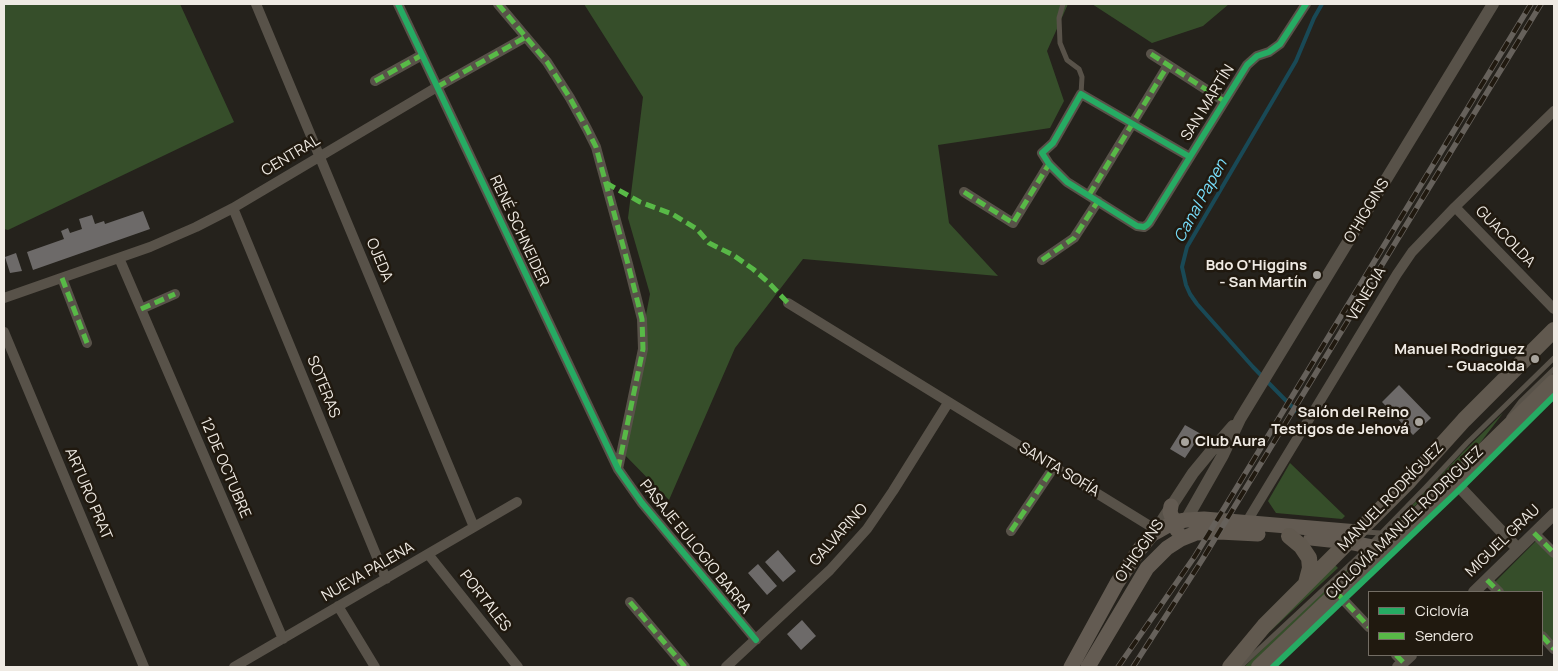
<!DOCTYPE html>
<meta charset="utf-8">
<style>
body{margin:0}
#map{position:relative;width:1558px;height:671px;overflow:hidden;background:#25221c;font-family:Manrope,sans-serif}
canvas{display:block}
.frame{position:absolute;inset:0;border:5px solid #efeae3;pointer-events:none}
.legend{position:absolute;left:1368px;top:591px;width:175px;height:65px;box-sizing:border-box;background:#20190f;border:1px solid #736d64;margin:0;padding:6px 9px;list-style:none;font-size:15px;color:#efeae3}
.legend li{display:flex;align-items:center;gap:10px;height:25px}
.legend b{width:25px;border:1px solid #736d64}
</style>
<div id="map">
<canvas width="1558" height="671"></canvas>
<div class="frame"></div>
<ul class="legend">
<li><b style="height:6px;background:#26ab63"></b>Ciclovía</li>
<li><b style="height:6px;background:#58b947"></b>Sendero</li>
</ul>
</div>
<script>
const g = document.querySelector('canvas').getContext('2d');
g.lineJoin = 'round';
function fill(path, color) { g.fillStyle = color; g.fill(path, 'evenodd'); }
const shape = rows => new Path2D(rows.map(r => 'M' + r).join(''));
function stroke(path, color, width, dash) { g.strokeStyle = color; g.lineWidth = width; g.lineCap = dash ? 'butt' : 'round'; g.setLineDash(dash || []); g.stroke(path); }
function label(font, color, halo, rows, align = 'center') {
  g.font = font + ' Manrope,sans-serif'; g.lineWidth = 5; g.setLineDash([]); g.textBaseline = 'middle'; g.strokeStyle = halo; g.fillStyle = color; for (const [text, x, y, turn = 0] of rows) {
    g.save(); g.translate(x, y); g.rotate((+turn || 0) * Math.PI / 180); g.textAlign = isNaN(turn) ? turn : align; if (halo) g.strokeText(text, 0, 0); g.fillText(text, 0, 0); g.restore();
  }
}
const green = shape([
 [4,4,180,4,234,122,8,230,4,229],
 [584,4,1068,4,1047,51,1064,101,1050,128,938,145,949,223,998,276,803,259,735,348,669,500,620,450,650,294,628,218,643,97],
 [1092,4,1229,4,1203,26,1152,43],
 [1503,413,1477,447,1397,523,1397,521,1463,452],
 [1290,463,1345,516,1342,519,1276,513,1268,501],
 [1542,535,1554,547,1554,644,1542,632,1542,592,1501,592,1493,584],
 [1354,561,1358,564,1250,667,1244,667],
 [1334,564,1338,568,1262,639]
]);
const stream = shape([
 [1302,417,1253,367,1197,304,1190,294,1186,285,1182,267,1187,247,1296,61,1314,18,1322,4]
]);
const building = shape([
 [143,211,150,229,33,270,27,252,64,239,61,231,68,228,70,233,82,229,79,219,92,215,95,224,104,221,105,224],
 [16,253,22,271,10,273,5,257],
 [1399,385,1431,418,1413,435,1382,402],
 [1185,425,1201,434,1185,458,1170,449],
 [778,550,796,571,783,582,765,562],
 [758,564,777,586,767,595,748,573],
 [802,620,816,636,801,650,787,634]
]);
const service = shape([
 [1063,4,1059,18,1060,43,1067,60,1079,69,1082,77,1081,94],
 [1509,417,1521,401,1554,369],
 [1364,532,1381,533],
 [1240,667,1359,556,1425,488,1467,443,1554,358]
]);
const minor = shape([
 [256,4,474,527],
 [398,4,618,469,642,503,756,640],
 [498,4,547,62,570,98,587,129,596,147,600,162,628,264,642,319,643,349,618,469],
 [1151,54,1224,101],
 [375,81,422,55],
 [1190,157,1081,94,1053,143,1042,153,1049,164,1067,182,1137,226,1144,227,1147,225,1149,223,1247,65,1257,56,1269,52,1280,44,1306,4],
 [964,192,1013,223,1049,164],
 [1089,195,1168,65],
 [1455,207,1554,309],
 [233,208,386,579],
 [119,258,283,639],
 [1042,260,1074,238,1098,201],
 [62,278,87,343],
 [4,298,150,247,196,227,233,208,437,87,526,37],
 [788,303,1158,531],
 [141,309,175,294],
 [4,332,144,667],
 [1246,523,1397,274,1412,252,1455,207,1554,111],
 [1011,531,1054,467],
 [1534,533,1554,553],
 [428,554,518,667],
 [1487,580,1499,592],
 [1337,593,1369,627],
 [630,602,685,667],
 [338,606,375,667],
 [1542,636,1554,649],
 [1396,655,1403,662],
 [234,667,517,502],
 [726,667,830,570,867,529,893,491,948,403]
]);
const tertiary = shape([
 [1453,480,1518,549],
 [1186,520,1223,455,1240,419,1493,4],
 [1158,531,1163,519,1193,473,1212,450,1233,426],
 [1474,592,1554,514],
 [1398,667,1411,655]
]);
const secondary = shape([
 [1171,506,1170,512,1177,530],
 [1311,538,1348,542,1383,549],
 [1071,667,1117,583,1139,550,1151,535,1174,522,1186,520,1204,519,1358,532],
 [1088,667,1147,568,1167,548,1181,539,1196,533,1219,532,1258,534]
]);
const primary = shape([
 [1289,536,1301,546,1309,558,1310,568,1306,583],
 [1230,667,1264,626,1409,481,1464,420,1554,330],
 [1259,667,1383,549,1554,382]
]);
const rail = shape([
 [1118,667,1195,556,1531,4],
 [1133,667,1202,560,1541,4]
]);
const quiet = shape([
 [498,4,547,62,570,98,587,129,596,147,600,162,628,264,642,319,643,349,618,469],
 [1151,54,1224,101],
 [375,81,422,55],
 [437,87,526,37],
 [606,183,640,202,672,214,697,229,709,243,733,255,753,269,768,282,788,303],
 [964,192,1013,223,1049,164],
 [1089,195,1168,65],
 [1042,260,1074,238,1098,201],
 [62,278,87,343],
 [141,309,175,294],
 [1011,531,1054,467],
 [1534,533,1554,553],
 [1487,580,1499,592],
 [1337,593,1369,627],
 [630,602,685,667],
 [1542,636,1554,649],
 [1396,655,1403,662]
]);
const cycleway = shape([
 [398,4,618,469,642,503,756,640],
 [1190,157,1081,94,1053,143,1042,153,1049,164,1067,182,1137,226,1144,227,1147,225,1149,223,1247,65,1257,56,1269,52,1280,44,1306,4],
 [1273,667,1461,488,1554,396]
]);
const markers = [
 [1317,275,5,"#a8a49d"],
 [1535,359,5,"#a8a49d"],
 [1419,422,5,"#a8a49d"],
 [1185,442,5,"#a8a49d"]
];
const streetNames = [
 ["SAN MARTÍN",1208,103,-58],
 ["CENTRAL",291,156,-31],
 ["O'HIGGINS",1367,211,-59],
 ["RENÉ SCHNEIDER",519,231,65],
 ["GUACOLDA",1505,237,46],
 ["OJEDA",379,260,67],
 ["VENECIA",1367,294,-59],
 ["SOTERAS",323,387,68],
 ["12 DE OCTUBRE",225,468,67],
 ["SANTA SOFÍA",1059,470,31],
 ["ARTURO PRAT",88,494,67],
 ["MANUEL RODRÍGUEZ",1391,497,-46],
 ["CICLOVÍA MANUEL RODRIGUEZ",1405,523,-44],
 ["GALVARINO",839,535,-48],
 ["MIGUEL GRAU",1503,541,-44],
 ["PASAJE EULOGIO BARRA",695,547,51],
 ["O'HIGGINS",1140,551,-55],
 ["NUEVA PALENA",368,572,-30],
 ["PORTALES",485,601,52]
];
const poiNames = [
 ["Bdo O'Higgins",1307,266],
 ["- San Martín",1307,283],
 ["Manuel Rodriguez",1525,350],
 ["- Guacolda",1525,367],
 ["Salón del Reino",1409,413],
 ["Testigos de Jehová",1409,430],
 ["Club Aura",1195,442,"left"]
];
const waterNames = [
 ["Canal Papen",1201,201,-61]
];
fill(green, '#364e2a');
stroke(stream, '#194956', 4);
fill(building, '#6d6a69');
stroke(service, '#585249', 5);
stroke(minor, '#585249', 10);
stroke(tertiary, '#585249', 12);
stroke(secondary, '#635b52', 15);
stroke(primary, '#61594f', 16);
stroke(rail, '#66615b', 5.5);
stroke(rail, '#20190f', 4, [11]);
stroke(quiet, '#58b947', 5, [10, 5]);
stroke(cycleway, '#26ab63', 6);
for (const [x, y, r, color] of markers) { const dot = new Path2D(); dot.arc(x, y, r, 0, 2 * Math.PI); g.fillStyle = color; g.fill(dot); stroke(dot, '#20190f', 2); }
label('15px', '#efeae3', '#20190f', streetNames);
label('bold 15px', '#efeae3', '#20190f', poiNames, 'right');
label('italic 16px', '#77defb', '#20190f', waterNames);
</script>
